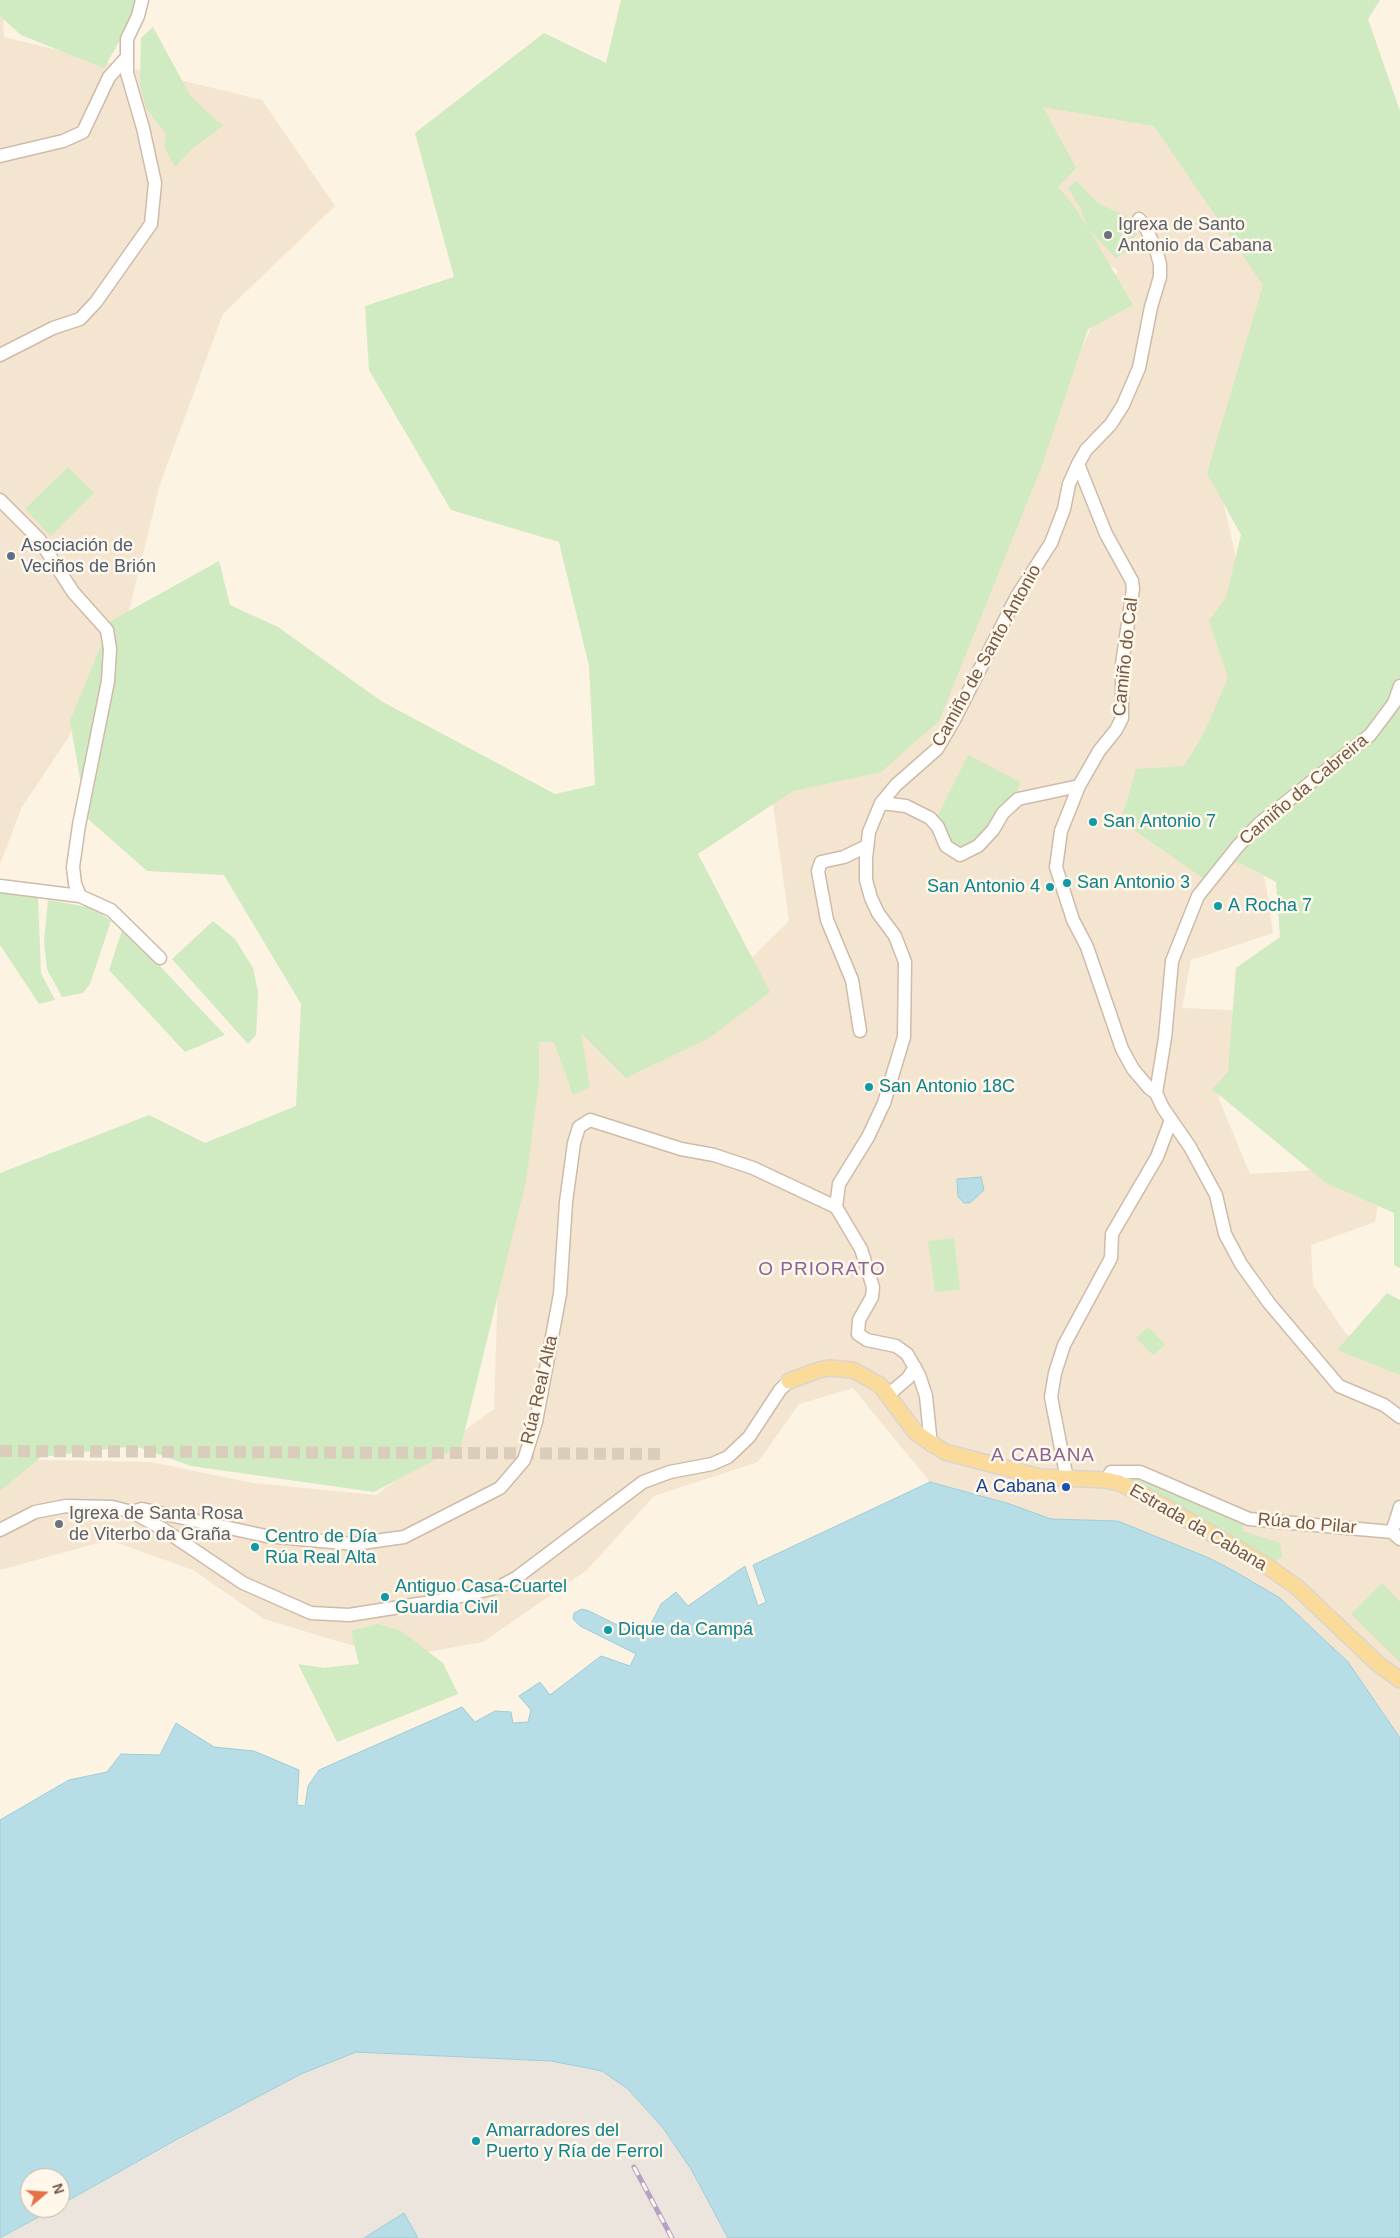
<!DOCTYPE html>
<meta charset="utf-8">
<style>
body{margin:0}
#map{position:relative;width:1400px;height:2238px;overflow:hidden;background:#fcf3e3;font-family:Arial,sans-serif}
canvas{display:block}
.north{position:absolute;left:20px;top:2168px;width:50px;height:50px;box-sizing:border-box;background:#fff7e9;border:1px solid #c7b8a9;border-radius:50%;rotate:72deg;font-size:14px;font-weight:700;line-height:20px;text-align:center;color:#745a49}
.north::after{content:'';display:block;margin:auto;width:18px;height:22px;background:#e77047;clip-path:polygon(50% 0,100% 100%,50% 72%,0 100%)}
</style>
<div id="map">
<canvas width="1400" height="2238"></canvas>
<div class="north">N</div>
</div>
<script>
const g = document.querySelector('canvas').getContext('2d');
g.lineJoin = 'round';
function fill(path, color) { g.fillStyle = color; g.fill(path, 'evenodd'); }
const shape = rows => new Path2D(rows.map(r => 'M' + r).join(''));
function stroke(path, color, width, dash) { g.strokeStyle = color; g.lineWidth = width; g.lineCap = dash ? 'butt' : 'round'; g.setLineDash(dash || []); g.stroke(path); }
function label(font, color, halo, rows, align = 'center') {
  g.font = font + ' Arial,sans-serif'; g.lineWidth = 5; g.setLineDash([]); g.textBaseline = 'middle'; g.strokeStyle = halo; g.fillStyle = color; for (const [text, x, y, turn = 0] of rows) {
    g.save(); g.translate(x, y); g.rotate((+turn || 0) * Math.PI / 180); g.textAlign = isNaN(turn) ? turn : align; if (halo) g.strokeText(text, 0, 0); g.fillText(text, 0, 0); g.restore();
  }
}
const residential = shape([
 [0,0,3,0,4,37,262,100,335,206,223,314,160,484,125,627,68,738,22,807,0,864],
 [927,28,1315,183,1220,487,1238,567,1240,787,1266,885,1273,933,1191,960,1182,1008,1255,1011,1250,1079,1218,1097,1250,1174,1349,1168,1383,1173,1375,1222,1311,1245,1313,1285,1346,1334,1400,1360,1400,1738,1348,1662,1280,1598,1209,1558,1118,1521,1051,1519,1010,1504,930,1482,853,1388,799,1404,758,1462,654,1496,587,1570,483,1642,394,1658,264,1619,193,1570,109,1540,0,1570,0,1459,151,1462,253,1483,376,1495,494,1409,498,1282,526,953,664,1044,789,921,769,776,1050,416,1118,270,965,193]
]);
const industrial = shape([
 [356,2052,551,2061,602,2071,628,2089,663,2128,691,2169,728,2238,418,2238,404,2213,364,2238,2,2238,55,2208,60,2208,60,2205,248,2102,301,2074]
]);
const green = shape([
 [0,0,143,0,104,68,21,35,0,16],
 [621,0,1380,0,1368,19,1400,111,1400,1268,1394,1265,1394,1213,1326,1183,1212,1089,1228,1072,1236,968,1280,937,1276,882,1238,862,1203,878,1121,821,1136,769,1184,766,1205,731,1228,678,1209,621,1226,598,1241,535,1207,473,1263,285,1154,126,1043,107,1076,168,1058,187,1074,206,1088,229,1080,207,1068,188,1076,181,1098,203,1136,221,1139,228,1127,251,1116,258,1090,231,1133,305,1088,329,1041,468,939,721,881,772,793,791,698,854,770,992,709,1038,626,1078,581,1033,590,1087,573,1095,554,1042,539,1042,539,1081,526,1181,461,1446,374,1492,191,1466,135,1446,41,1457,0,1491,0,1173,149,1115,205,1143,296,1106,301,1004,224,875,147,871,87,818,70,721,111,621,219,561,230,605,278,627,381,701,555,794,595,785,589,666,559,542,451,510,369,370,365,306,454,277,415,133,544,33,606,63],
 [153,27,191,97,223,126,193,148,175,167,164,146,166,134,146,108,140,84,141,38],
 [68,467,94,493,51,536,25,509],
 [968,755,1020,782,1014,800,977,843,962,849,953,848,937,817],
 [0,892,17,892,38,897,41,973,55,1000,39,1004,0,945],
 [48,900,94,908,111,921,90,984,83,993,62,997,47,969,44,942],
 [213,921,235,939,253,968,258,992,257,1017,256,1035,248,1044,172,959],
 [123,927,225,1035,185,1052,109,970],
 [954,1238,960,1289,935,1292,928,1241],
 [1387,1293,1400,1300,1400,1375,1337,1350],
 [1148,1327,1165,1345,1153,1355,1136,1338],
 [1119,1474,1129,1474,1243,1524,1243,1531,1280,1543,1282,1556,1272,1564],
 [1382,1583,1400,1602,1400,1662,1351,1614],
 [378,1624,401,1631,443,1663,458,1694,337,1742,298,1664,324,1668,359,1664,351,1631]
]);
const water = shape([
 [981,1177,984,1190,970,1203,964,1203,958,1197,957,1179,981,1177],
 [930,1482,1010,1504,1051,1519,1118,1521,1209,1558,1234,1571,1280,1598,1348,1662,1400,1738,1400,2238,728,2238,691,2169,663,2128,628,2089,602,2071,551,2061,356,2052,301,2074,178,2139,60,2205,60,2178,30,2178,30,2208,55,2208,0,2238,0,1820,69,1780,107,1772,121,1754,160,1755,176,1723,214,1747,254,1751,299,1770,297,1805,305,1806,308,1786,319,1770,462,1707,475,1722,495,1711,511,1712,513,1723,528,1722,531,1710,519,1696,540,1682,550,1695,601,1656,630,1666,636,1654,580,1626,573,1619,574,1613,582,1609,589,1611,644,1638,661,1604,676,1592,688,1606,745,1566,758,1606,766,1602,753,1565,930,1482],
 [404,2213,418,2238,364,2238,404,2213]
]);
const minorTunnel = shape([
 [0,1451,664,1454]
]);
const minor = shape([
 [0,156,63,141,83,132,109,77,127,57],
 [0,355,53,328,80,319,96,302,151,224,155,183,143,128,127,73,127,39,138,16,142,0],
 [1078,464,1106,534,1132,581,1133,589,1122,664,1122,718,1116,730,1099,751,1079,786,1061,831,1056,867,1073,920,1087,947,1122,1049,1133,1069,1149,1088,1156,1093],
 [0,500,39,539,73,592,107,630,110,649,108,681,79,825,73,867,75,884,80,896,111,910,160,958],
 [1400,686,1394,703,1370,735,1260,823,1238,846,1198,896,1172,961,1165,1038,1156,1093,1163,1108,1190,1147,1216,1195,1225,1234,1241,1264,1269,1303,1339,1386,1384,1405,1400,1417],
 [881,803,906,806,930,818,938,827,946,846,960,855,978,846,993,830,1003,813,1018,799,1079,786],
 [0,886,80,896],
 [860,1031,852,980,827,920,818,871,821,862,844,857,867,846],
 [888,1395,908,1378,915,1367],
 [931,1445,926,1396,919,1375,907,1354,896,1346,867,1340,858,1334,859,1320,872,1297,873,1287,861,1249,836,1207,839,1184,868,1137,884,1103,904,1037,905,962,895,936,878,913,871,898,866,880,866,858,869,832,881,803,896,785,937,749,953,722,1017,596,1051,543,1064,509,1069,484,1078,464,1086,450,1111,424,1123,405,1139,368,1151,307,1160,277,1160,264,1156,250,1146,228,1139,219],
 [1067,1479,1051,1397,1055,1373,1064,1345,1111,1258,1112,1234,1157,1157,1171,1120],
 [1106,1480,1111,1472,1140,1472,1249,1519,1392,1532,1400,1539],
 [132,1512,142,1509,266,1536,354,1544,404,1537,500,1488,524,1460,536,1422,560,1294,566,1202,574,1143,579,1127,590,1120,681,1149,714,1155,753,1168,836,1207],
 [0,1530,35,1512,66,1506,112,1507,132,1512,163,1529,243,1583,311,1613,349,1615,444,1600,499,1587,516,1578,643,1482,670,1472,712,1464,728,1457,749,1437,780,1390,789,1381],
 [1392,1532,1400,1507]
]);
const major = shape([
 [789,1381,819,1370,829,1368,853,1370,880,1385,916,1433,945,1452,1040,1477,1106,1480,1119,1483,1146,1496,1264,1564,1298,1588,1378,1664,1400,1680]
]);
const rail = shape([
 [634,2167,672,2238]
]);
const markers = [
 [1108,235,5,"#6b7280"],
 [11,556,5,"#5c6f8a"],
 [1093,822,5,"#0f9aa8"],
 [1067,883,5,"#0f9aa8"],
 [1050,887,5,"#0f9aa8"],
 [1218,906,5,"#0f9aa8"],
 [869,1087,5,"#0f9aa8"],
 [1066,1487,5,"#1a4fb4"],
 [59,1524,5,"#6b7280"],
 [255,1547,5,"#0f9aa8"],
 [385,1597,5,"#0f9aa8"],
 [608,1630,5,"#0f9aa8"],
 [476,2141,5,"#0f9aa8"]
];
const worshipNames = [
 ["Igrexa de Santo",1118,225],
 ["Antonio da Cabana",1118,246],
 ["Igrexa de Santa Rosa",69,1514],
 ["de Viterbo da Graña",69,1535]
];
const serviceNames = [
 ["Asociación de",21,546],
 ["Veciños de Brión",21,567]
];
const streetNames = [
 ["Camiño de Santo Antonio",987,656,-61],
 ["Camiño do Cal",1126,657,-84],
 ["Camiño da Cabreira",1304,790,-40],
 ["Rúa Real Alta",540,1390,-77],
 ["Rúa do Pilar",1307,1524,5],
 ["Estrada da Cabana",1198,1528,30]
];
const cultureNames = [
 ["San Antonio 7",1103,822],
 ["San Antonio 3",1077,883],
 ["San Antonio 4",1040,887,"right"],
 ["A Rocha 7",1228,906],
 ["San Antonio 18C",879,1087],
 ["Centro de Día",265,1537],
 ["Rúa Real Alta",265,1558],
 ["Antiguo Casa-Cuartel",395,1587],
 ["Guardia Civil",395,1608],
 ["Dique da Campá",618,1630],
 ["Amarradores del",486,2131],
 ["Puerto y Ría de Ferrol",486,2152]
];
const transitNames = [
 ["A Cabana",1056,1487]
];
const neighbourhoodNames = [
 ["O PRIORATO",822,1270],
 ["A CABANA",1043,1456]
];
fill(residential, '#f4e5d1');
fill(industrial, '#ebe5de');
fill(green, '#d0eac1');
fill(water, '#b7dde6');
stroke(water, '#9dcdd8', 1);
stroke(minorTunnel, '#dacdbc', 12, [12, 6]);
stroke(minor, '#cebba9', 15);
stroke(major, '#dbd4d0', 18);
stroke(minor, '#fff', 12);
stroke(major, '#fbdb9a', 15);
stroke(rail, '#b6a1c5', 5);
stroke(rail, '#fff7e9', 3, [9]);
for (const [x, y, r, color] of markers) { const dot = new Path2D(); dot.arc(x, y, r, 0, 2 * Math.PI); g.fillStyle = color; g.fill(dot); stroke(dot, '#fff7e9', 2); }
label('18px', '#5b616d', '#fff7e9', worshipNames, 'left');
label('18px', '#4e5e75', '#fff7e9', serviceNames, 'left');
label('18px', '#745a49', '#fff7e9', streetNames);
label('18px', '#0d838f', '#fff7e9', cultureNames, 'left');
label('18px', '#164399', '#fff7e9', transitNames, 'right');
g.letterSpacing = '1px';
label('19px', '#886498', '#fff7e9', neighbourhoodNames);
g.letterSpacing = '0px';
</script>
